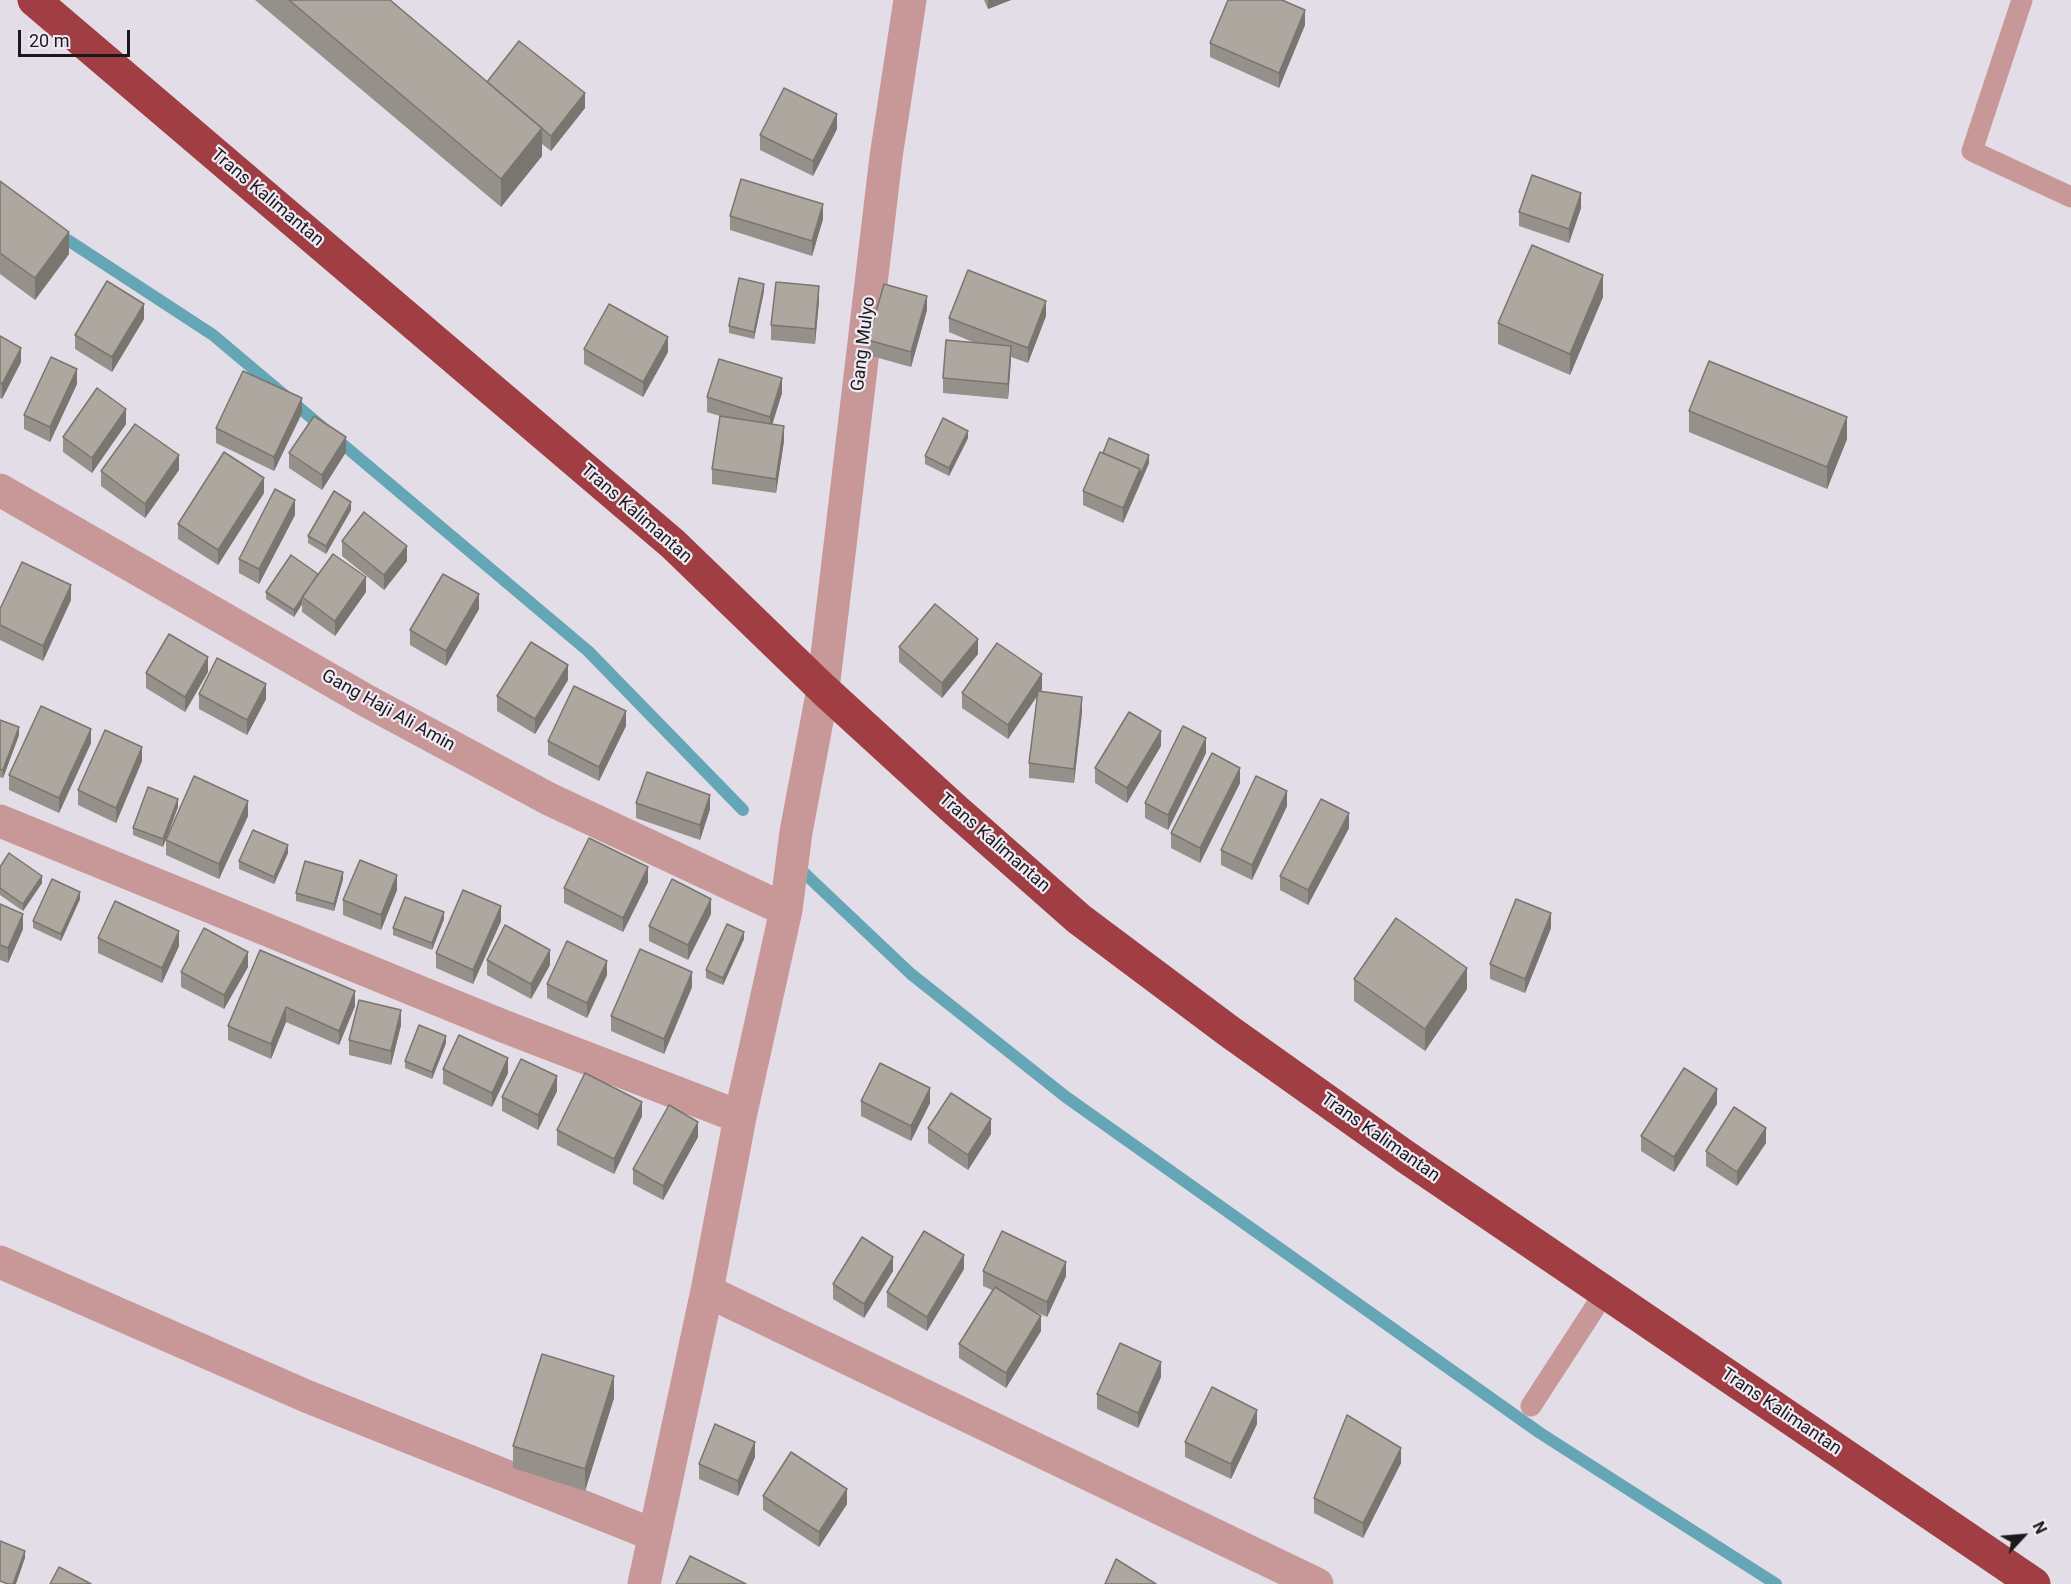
<!DOCTYPE html>
<style>
body{margin:0}
#map{position:relative;width:2071px;height:1584px;overflow:hidden;background:#e2dde6;font-family:Roboto,sans-serif}
canvas{display:block}
.north{position:absolute;left:1993px;top:1506px;width:60px;height:60px;-webkit-text-stroke:4px #efeaf3;paint-order:stroke;rotate:64deg;font-size:16px;font-weight:700;line-height:24px;text-align:center;color:#1b191c}
.north::after{content:'';display:block;margin:auto;width:21px;height:27px;background:#1b191c;clip-path:polygon(50% 0,100% 100%,50% 72%,0 100%)}
.scale{position:absolute;left:18px;top:30px;width:112px;height:27px;box-sizing:border-box;border:3px solid #1b191c;border-top:0;padding-left:8px;font-size:18px;line-height:21px;white-space:nowrap;color:#1b191c;-webkit-text-stroke:4px #efeaf3;paint-order:stroke}
</style>
<div id="map">
<canvas width="2071" height="1584"></canvas>
<div class="north">N</div>
<div class="scale">20 m</div>
</div>
<script>
const g = document.querySelector('canvas').getContext('2d');
g.lineJoin = 'round';
const shape = rows => new Path2D(rows.map(r => 'M' + r).join(''));
function stroke(path, color, width, dash) { g.strokeStyle = color; g.lineWidth = width; g.lineCap = dash ? 'butt' : 'round'; g.setLineDash(dash || []); g.stroke(path); }
function fill(path, color) { g.fillStyle = color; g.fill(path, 'evenodd'); }
function label(font, color, halo, rows, align = 'center') {
  g.font = font + ' Roboto,sans-serif'; g.lineWidth = 4.5; g.setLineDash([]); g.textBaseline = 'middle'; g.strokeStyle = halo; g.fillStyle = color; for (const [text, x, y, turn = 0] of rows) {
    g.save(); g.translate(x, y); g.rotate((+turn || 0) * Math.PI / 180); g.textAlign = isNaN(turn) ? turn : align; if (halo) g.strokeText(text, 0, 0); g.fillText(text, 0, 0); g.restore();
  }
}
const stream = shape([
 [57,233,213,335,588,651,743,810],
 [800,869,911,974,1066,1097,1540,1433,1776,1584]
]);
const lane = shape([
 [2022,0,1972,151,2071,197],
 [1531,1406,1605,1292]
]);
const street = shape([
 [0,490,367,701,549,799,786,910],
 [0,821,503,1026,740,1117],
 [0,1262,306,1396,654,1535],
 [707,1291,1317,1584],
 [644,1584,707,1291,740,1117,786,910,796,832,823,689,886,157,910,0]
]);
const highway = shape([
 [34,0,673,544,823,689,952,807,1079,919,1230,1032,1406,1157,2034,1584]
]);
const wall = shape([
 [255,0,390,0,487,82,585,108,551,151,542,144,542,156,501,207],
 [984,0,1011,0,988,9],
 [1305,25,1279,88,1210,57,1210,43],
 [837,129,813,176,760,150,760,135],
 [0,181,69,254,35,300,0,274],
 [1581,208,1569,243,1519,226,1519,212],
 [730,216,823,219,812,256,730,230],
 [764,291,754,339,729,333,729,326],
 [1603,297,1570,375,1498,344,1498,323],
 [819,301,815,344,771,340,771,325],
 [927,310,911,367,868,355,868,340],
 [1046,316,1028,363,1011,357,1008,399,943,393,943,378,975,343,949,332,949,318],
 [144,319,112,372,75,349,75,335],
 [0,336,21,362,2,399,0,398],
 [584,349,668,352,643,397,584,364],
 [77,384,50,442,24,429,24,415],
 [782,393,772,424,784,441,776,493,712,484,712,469,720,416,707,412,707,397],
 [1689,411,1847,439,1827,489,1689,432],
 [302,413,274,471,216,443,216,428],
 [126,424,92,473,63,452,63,437],
 [968,438,949,476,925,464,925,456],
 [346,452,322,490,289,468,289,453],
 [1103,453,1149,463,1123,523,1083,505,1083,491],
 [179,470,145,518,101,486,101,471],
 [264,493,218,565,178,539,178,524],
 [351,510,326,554,308,543,308,536],
 [295,515,259,584,239,573,239,559],
 [342,541,407,561,384,590,342,556],
 [318,574,366,592,335,636,302,612,302,604,294,617,266,599,266,592],
 [71,600,43,661,0,640,0,609],
 [479,609,446,666,410,645,410,630],
 [899,647,978,654,942,698,899,662],
 [208,672,185,712,146,688,146,673],
 [568,680,535,734,497,711,497,696],
 [1042,689,1041,692,1082,712,1074,783,1029,778,1029,763,1037,696,1008,739,962,708,962,693],
 [199,694,266,699,247,735,199,709],
 [0,720,19,735,3,778,0,777],
 [626,726,599,781,548,755,548,741],
 [91,743,59,813,9,790,9,775],
 [1161,746,1127,803,1095,783,1095,768],
 [1206,753,1168,830,1145,818,1145,803],
 [142,761,116,823,78,805,78,790],
 [1240,783,1200,863,1171,848,1171,833],
 [636,803,710,809,700,840,636,818],
 [1287,806,1252,880,1221,865,1221,850],
 [178,807,163,847,133,835,133,828],
 [248,816,219,879,166,855,166,840],
 [1349,828,1308,905,1280,890,1280,876],
 [288,853,274,884,239,869,239,861],
 [0,867,42,883,23,911,0,895],
 [343,879,334,911,296,901,296,893],
 [648,882,623,932,564,903,564,888],
 [397,890,381,930,343,915,343,900],
 [80,899,61,941,33,928,33,921],
 [0,904,23,929,8,963,0,960],
 [711,914,688,960,649,941,649,926],
 [444,919,432,950,393,935,393,928],
 [501,921,473,984,436,968,436,953],
 [1551,928,1525,993,1490,979,1490,964],
 [98,938,179,946,162,983,98,953],
 [744,939,723,985,706,978,706,970],
 [260,950,355,1006,339,1045,286,1022,271,1059,228,1040,228,1026],
 [487,960,550,965,531,999,487,975],
 [248,967,224,1009,181,987,181,972],
 [607,975,587,1018,547,998,547,984],
 [1354,979,1467,989,1425,1051,1354,1001],
 [692,987,664,1054,611,1031,611,1016],
 [401,1025,391,1065,349,1055,349,1040],
 [446,1043,432,1079,405,1068,405,1061],
 [443,1069,508,1073,492,1107,443,1084],
 [557,1091,538,1130,502,1111,502,1097],
 [861,1101,930,1103,911,1141,861,1116],
 [1717,1104,1674,1172,1641,1151,1641,1136],
 [642,1116,614,1174,557,1145,557,1130],
 [928,1128,991,1134,968,1170,928,1143],
 [698,1137,663,1200,633,1184,633,1169],
 [1766,1143,1737,1186,1706,1166,1706,1151],
 [964,1269,927,1331,887,1307,887,1292],
 [893,1271,864,1318,833,1299,833,1284],
 [983,1271,1066,1276,1047,1317,1028,1308,1041,1331,1006,1388,959,1358,959,1344,992,1290,983,1286],
 [1161,1377,1138,1428,1097,1409,1097,1394],
 [614,1398,585,1491,513,1468,513,1446],
 [1257,1424,1231,1479,1185,1457,1185,1442],
 [755,1457,738,1496,699,1479,699,1464],
 [1401,1463,1363,1538,1314,1513,1314,1498],
 [763,1496,847,1504,819,1547,763,1510]
]);
const shadedWall = shape([
 [988,0,1011,0,988,9],
 [1305,10,1305,25,1279,88,1279,73],
 [585,93,585,108,551,151,551,136],
 [837,114,837,129,813,176,813,161],
 [542,128,542,156,501,207,501,179],
 [1581,193,1581,208,1569,243,1569,229],
 [823,204,823,219,812,256,812,241],
 [69,232,69,254,35,300,35,278],
 [1603,275,1603,297,1570,375,1570,354],
 [764,284,764,291,754,339,754,332],
 [819,286,819,301,815,344,815,329],
 [927,296,927,310,911,367,911,352],
 [1046,301,1046,316,1028,363,1028,348],
 [144,304,144,319,112,372,112,357],
 [668,337,668,352,643,397,643,382],
 [1011,346,1011,361,1008,399,1008,384],
 [21,348,21,362,2,399,2,384],
 [77,369,77,384,50,442,50,427],
 [782,378,782,393,770,432,770,417],
 [302,398,302,413,274,471,274,457],
 [126,409,126,424,92,473,92,458],
 [1847,417,1847,439,1827,489,1827,467],
 [784,426,784,441,776,493,776,479],
 [968,431,968,438,949,476,949,468],
 [346,437,346,452,322,490,322,475],
 [179,455,179,470,145,518,145,504],
 [1149,455,1149,463,1140,484,1140,476],
 [1140,469,1140,484,1123,523,1123,508],
 [264,478,264,493,218,565,218,550],
 [295,500,295,515,259,584,259,569],
 [351,502,351,510,326,554,326,546],
 [407,546,407,561,384,590,384,575],
 [318,574,302,597,302,604,294,617,294,610],
 [366,577,366,592,335,636,335,621],
 [71,585,71,600,43,661,43,646],
 [479,594,479,609,446,666,446,651],
 [978,639,978,654,942,698,942,683],
 [208,657,208,672,185,712,185,697],
 [568,665,568,680,535,734,535,719],
 [1042,674,1042,689,1008,739,1008,725],
 [266,684,266,699,247,735,247,720],
 [1082,697,1082,712,1074,783,1074,769],
 [626,711,626,726,599,781,599,767],
 [19,727,19,735,3,778,3,770],
 [91,729,91,743,59,813,59,798],
 [1161,731,1161,746,1127,803,1127,788],
 [1206,738,1206,753,1168,830,1168,815],
 [142,747,142,761,116,823,116,808],
 [1240,768,1240,783,1200,863,1200,848],
 [1287,791,1287,806,1252,880,1252,865],
 [710,795,710,809,700,840,700,825],
 [178,799,178,807,163,847,163,839],
 [248,801,248,816,219,879,219,864],
 [1349,813,1349,828,1308,905,1308,890],
 [288,845,288,853,274,884,274,877],
 [648,867,648,882,623,932,623,918],
 [343,872,343,879,334,911,334,904],
 [397,875,397,890,381,930,381,915],
 [42,876,42,883,23,911,23,904],
 [80,892,80,899,61,941,61,934],
 [711,899,711,914,688,960,688,945],
 [501,906,501,921,473,984,473,970],
 [444,912,444,919,432,950,432,943],
 [1551,913,1551,928,1525,993,1525,979],
 [23,914,23,929,8,963,8,948],
 [179,931,179,946,162,983,162,968],
 [744,932,744,939,723,985,723,978],
 [550,950,550,965,531,999,531,984],
 [248,952,248,967,224,1009,224,995],
 [607,961,607,975,587,1018,587,1003],
 [1467,968,1467,989,1425,1051,1425,1029],
 [692,972,692,987,664,1054,664,1039],
 [355,991,355,1006,339,1045,339,1031],
 [286,1007,286,1022,271,1059,271,1044],
 [401,1010,401,1025,391,1065,391,1051],
 [446,1036,446,1043,432,1079,432,1072],
 [508,1058,508,1073,492,1107,492,1093],
 [557,1076,557,1091,538,1130,538,1115],
 [930,1088,930,1103,911,1141,911,1126],
 [1717,1089,1717,1104,1674,1172,1674,1157],
 [642,1102,642,1116,614,1174,614,1159],
 [991,1119,991,1134,968,1170,968,1155],
 [698,1122,698,1137,663,1200,663,1186],
 [1766,1128,1766,1143,1737,1186,1737,1172],
 [964,1255,964,1269,927,1331,927,1317],
 [893,1257,893,1271,864,1318,864,1304],
 [1066,1262,1066,1276,1047,1317,1047,1302],
 [1041,1316,1041,1331,1006,1388,1006,1373],
 [1161,1362,1161,1377,1138,1428,1138,1413],
 [614,1376,614,1398,585,1491,585,1469],
 [1257,1410,1257,1424,1231,1479,1231,1464],
 [755,1442,755,1457,738,1496,738,1481],
 [1401,1448,1401,1463,1363,1538,1363,1523],
 [847,1489,847,1504,819,1547,819,1532],
 [25,1551,25,1558,16,1584,13,1584]
]);
const building = shape([
 [289,0,390,0,542,128,501,179,289,0],
 [1228,0,1282,0,1305,10,1279,73,1210,43,1228,0],
 [519,41,585,93,551,136,487,82,519,41],
 [784,88,837,114,813,161,760,135,784,88],
 [1532,175,1581,193,1569,229,1519,212,1532,175],
 [741,179,823,204,812,241,730,216,741,179],
 [0,181,69,232,35,278,0,253,0,181],
 [1532,245,1603,275,1570,354,1498,323,1532,245],
 [968,270,1046,301,1028,348,949,318,968,270],
 [739,278,764,284,754,332,729,326,739,278],
 [107,281,144,304,112,357,75,335,107,281],
 [776,282,819,286,815,329,771,325,776,282],
 [884,284,927,296,911,352,868,340,884,284],
 [609,304,668,337,643,382,584,349,609,304],
 [0,336,21,348,2,384,0,383,0,336],
 [946,340,1011,346,1008,384,943,378,946,340],
 [51,357,77,369,50,427,24,415,51,357],
 [719,359,782,378,770,417,707,397,719,359],
 [1709,361,1847,417,1827,467,1689,411,1709,361],
 [243,371,302,398,274,457,216,428,243,371],
 [97,388,126,409,92,458,63,437,97,388],
 [314,416,346,437,322,475,289,453,314,416],
 [720,416,784,426,776,479,712,469,720,416],
 [943,418,968,431,949,468,925,456,943,418],
 [135,424,179,455,145,504,101,471,135,424],
 [1109,438,1149,455,1140,476,1140,469,1103,453,1109,438],
 [224,452,264,478,218,550,178,524,224,452],
 [1100,452,1140,469,1123,508,1083,491,1100,452],
 [275,489,295,500,259,569,239,559,275,489],
 [334,491,351,502,326,546,308,536,334,491],
 [364,512,407,546,384,575,342,541,364,512],
 [333,554,366,577,335,621,302,597,333,554],
 [291,555,318,574,294,610,266,592,291,555],
 [22,562,71,585,43,646,0,625,0,609,22,562],
 [443,574,479,594,446,651,410,630,443,574],
 [935,604,978,639,942,683,899,647,935,604],
 [169,634,208,657,185,697,146,673,169,634],
 [531,642,568,665,535,719,497,696,531,642],
 [997,643,1042,674,1008,725,962,693,997,643],
 [217,658,266,684,247,720,199,694,217,658],
 [574,686,626,711,599,767,548,741,574,686],
 [1038,691,1082,697,1074,769,1029,763,1038,691],
 [41,706,91,729,59,798,9,775,41,706],
 [1129,712,1161,731,1127,788,1095,768,1129,712],
 [0,720,19,727,3,770,0,769,0,720],
 [1183,726,1206,738,1168,815,1145,803,1183,726],
 [105,730,142,747,116,808,78,790,105,730],
 [1212,753,1240,768,1200,848,1171,833,1212,753],
 [647,772,710,795,700,825,636,803,647,772],
 [194,776,248,801,219,864,166,840,194,776],
 [1256,776,1287,791,1252,865,1221,850,1256,776],
 [148,787,178,799,163,839,133,828,148,787],
 [1321,799,1349,813,1308,890,1280,876,1321,799],
 [253,830,288,845,274,877,239,861,253,830],
 [589,838,648,867,623,918,564,888,589,838],
 [9,853,42,876,23,904,0,888,0,867,9,853],
 [360,860,397,875,381,915,343,900,360,860],
 [305,861,343,872,334,904,296,893,305,861],
 [52,879,80,892,61,934,33,921,52,879],
 [672,879,711,899,688,945,649,926,672,879],
 [463,890,501,906,473,970,436,953,463,890],
 [405,897,444,912,432,943,393,928,405,897],
 [1516,899,1551,913,1525,979,1490,964,1516,899],
 [115,901,179,931,162,968,98,938,115,901],
 [0,904,23,914,8,948,0,945,0,904],
 [1396,918,1467,968,1425,1029,1354,979,1396,918],
 [727,924,744,932,723,978,706,970,727,924],
 [505,925,550,950,531,984,487,960,505,925],
 [204,928,248,952,224,995,181,972,204,928],
 [567,941,607,961,587,1003,547,984,567,941],
 [640,949,692,972,664,1039,611,1016,640,949],
 [260,950,355,991,339,1031,286,1007,271,1044,228,1026,260,950],
 [359,1000,401,1010,391,1051,349,1040,359,1000],
 [419,1025,446,1036,432,1072,405,1061,419,1025],
 [459,1035,508,1058,492,1093,443,1069,459,1035],
 [521,1059,557,1076,538,1115,502,1097,521,1059],
 [880,1063,930,1088,911,1126,861,1101,880,1063],
 [1684,1068,1717,1089,1674,1157,1641,1136,1684,1068],
 [585,1073,642,1102,614,1159,557,1130,585,1073],
 [951,1093,991,1119,968,1155,928,1128,951,1093],
 [669,1105,698,1122,663,1186,633,1169,669,1105],
 [1734,1107,1766,1128,1737,1172,1706,1151,1734,1107],
 [924,1231,964,1255,927,1317,887,1292,924,1231],
 [1002,1231,1066,1262,1047,1302,983,1271,1002,1231],
 [862,1237,893,1257,864,1304,833,1284,862,1237],
 [995,1287,1041,1316,1006,1373,959,1344,995,1287],
 [1120,1343,1161,1362,1138,1413,1097,1394,1120,1343],
 [542,1354,614,1376,585,1469,513,1446,542,1354],
 [1212,1387,1257,1410,1231,1464,1185,1442,1212,1387],
 [1347,1415,1401,1448,1363,1523,1314,1498,1347,1415],
 [715,1424,755,1442,738,1481,699,1464,715,1424],
 [791,1452,847,1489,819,1532,763,1496,791,1452],
 [0,1541,25,1551,13,1584,8,1584,0,1581,0,1541],
 [690,1556,746,1584,676,1584,690,1556],
 [1116,1559,1156,1584,1105,1584,1116,1559],
 [59,1567,91,1584,50,1584,59,1567]
]);
const streetNames = [
 ["Trans Kalimantan",267,198,40],
 ["Gang Mulyo",864,344,-83],
 ["Trans Kalimantan",636,514,41],
 ["Gang Haji Ali Amin",388,711,29],
 ["Trans Kalimantan",994,843,41],
 ["Trans Kalimantan",1380,1138,35],
 ["Trans Kalimantan",1781,1412,34]
];
stroke(stream, '#65a6b6', 12);
stroke(lane, '#c89797', 21);
stroke(street, '#c89797', 33);
stroke(highway, '#a03e44', 33);
fill(wall, '#959089');
fill(shadedWall, '#79756f');
fill(building, '#ada79f');
stroke(building, '#79756f', 1.5);
label('18px', '#1b191c', '#efeaf3', streetNames);
</script>
